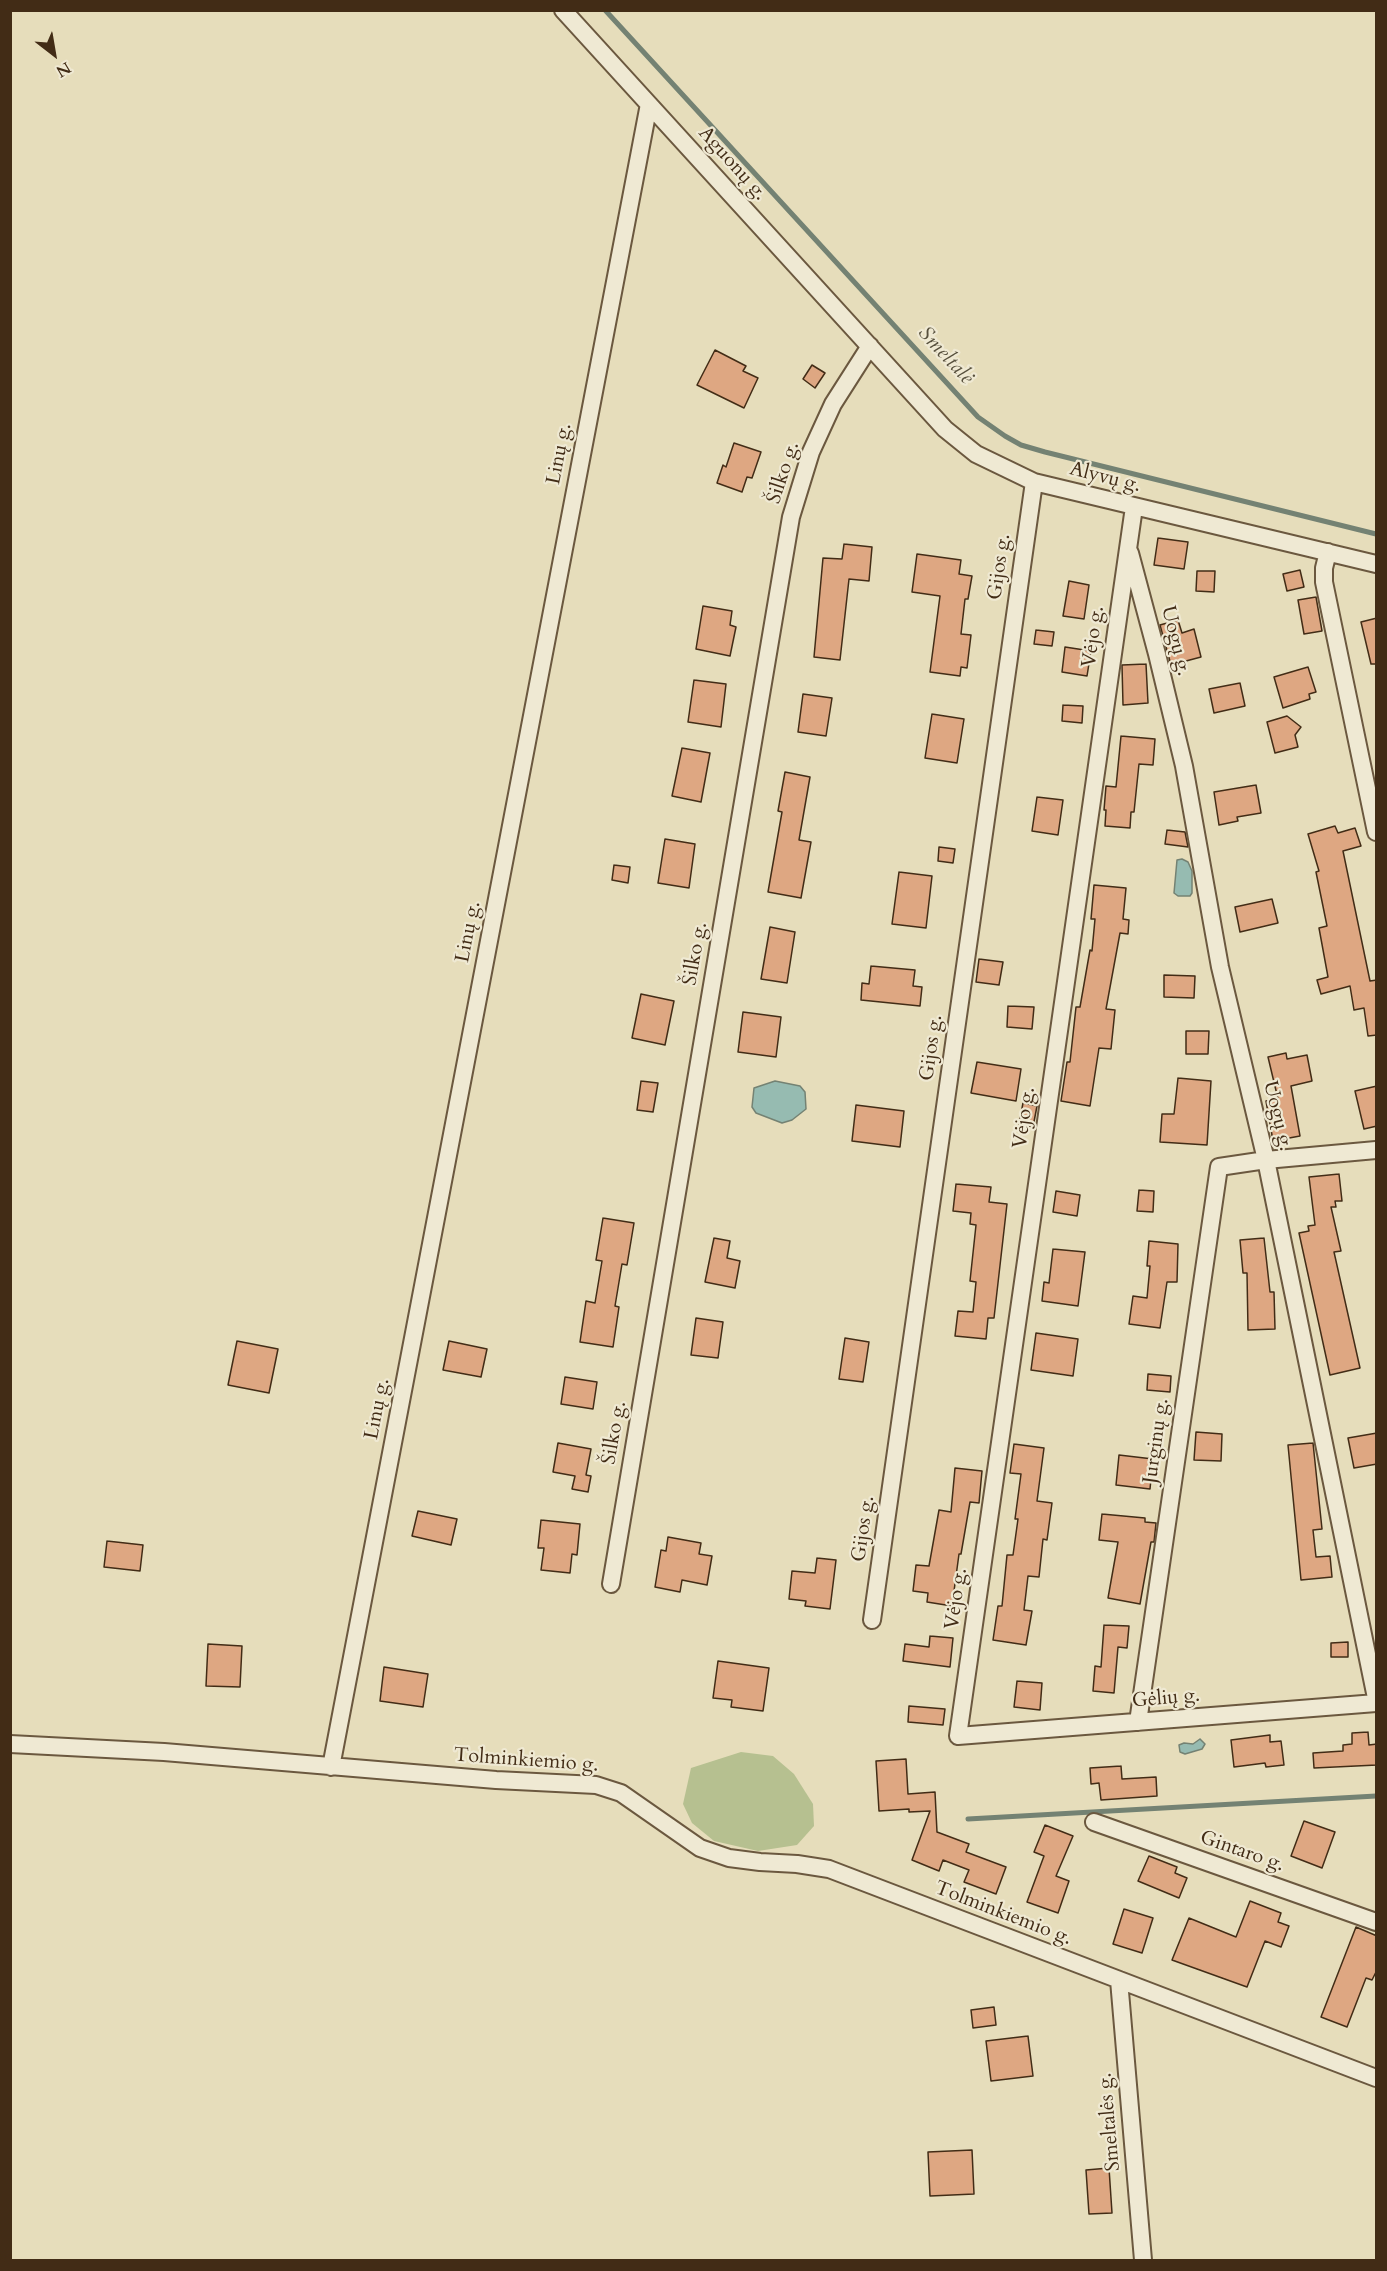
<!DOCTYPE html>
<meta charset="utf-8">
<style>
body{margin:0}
#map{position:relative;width:1387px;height:2271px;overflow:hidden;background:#e6ddbb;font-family:Cardo,serif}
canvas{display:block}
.frame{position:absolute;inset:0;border:12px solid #422c16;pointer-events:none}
.north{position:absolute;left:24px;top:24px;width:60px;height:60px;-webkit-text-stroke:4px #efe9d3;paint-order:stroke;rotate:149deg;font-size:16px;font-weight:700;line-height:24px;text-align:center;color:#422c16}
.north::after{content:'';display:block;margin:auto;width:21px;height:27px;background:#422c16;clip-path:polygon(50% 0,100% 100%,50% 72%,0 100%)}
</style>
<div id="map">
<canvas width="1387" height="2271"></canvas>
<div class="frame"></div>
<div class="north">N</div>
</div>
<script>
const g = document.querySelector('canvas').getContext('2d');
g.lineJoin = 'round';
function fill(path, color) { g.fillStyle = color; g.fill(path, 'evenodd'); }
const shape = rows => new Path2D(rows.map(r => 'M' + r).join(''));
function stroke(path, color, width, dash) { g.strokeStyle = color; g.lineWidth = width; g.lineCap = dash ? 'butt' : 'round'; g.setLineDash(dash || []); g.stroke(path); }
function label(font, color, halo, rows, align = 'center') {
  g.font = font + ' Cardo,serif'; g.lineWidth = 4.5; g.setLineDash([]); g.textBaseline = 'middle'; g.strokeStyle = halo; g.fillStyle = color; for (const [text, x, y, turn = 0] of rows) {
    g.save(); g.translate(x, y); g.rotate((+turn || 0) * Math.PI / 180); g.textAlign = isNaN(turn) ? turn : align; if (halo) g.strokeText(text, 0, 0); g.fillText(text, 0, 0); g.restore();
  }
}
const green = shape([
 [741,1752,773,1756,794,1774,813,1804,814,1826,797,1845,758,1851,714,1841,692,1823,683,1804,691,1768]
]);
const water = shape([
 [1182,859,1188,862,1192,871,1192,893,1190,896,1178,896,1174,893,1177,860,1182,859],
 [775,1081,800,1086,805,1092,806,1109,792,1120,782,1123,756,1113,752,1107,754,1088,775,1081],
 [1200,1739,1205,1744,1202,1749,1185,1754,1180,1752,1179,1745,1184,1743,1193,1744,1200,1739]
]);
const stream = shape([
 [605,10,978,417,1005,436,1021,445,1045,452,1376,534],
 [968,1819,1376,1796]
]);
const building = shape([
 [715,350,746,366,743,371,758,378,744,408,697,385,715,350],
 [812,365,825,373,815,388,803,379,812,365],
 [734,443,761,452,752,478,747,477,742,492,717,483,723,465,726,467,734,443],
 [1158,538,1188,542,1184,569,1154,565,1158,538],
 [844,544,872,547,869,581,849,579,840,660,814,657,823,558,842,559,844,544],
 [917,554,961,560,959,574,972,576,968,599,965,599,961,634,971,635,967,668,961,667,960,676,930,672,940,596,912,592,917,554],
 [1300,570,1304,587,1287,591,1283,574,1300,570],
 [1197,571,1215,571,1214,592,1196,591,1197,571],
 [1069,581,1089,585,1084,619,1063,616,1069,581],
 [1316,597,1322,631,1304,634,1298,600,1316,597],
 [703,606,732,611,730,625,736,627,730,656,696,649,703,606],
 [1377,618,1377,664,1371,664,1361,622,1377,618],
 [1178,620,1182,633,1194,629,1201,657,1171,665,1160,625,1178,620],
 [1036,630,1054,632,1052,646,1034,644,1036,630],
 [1065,647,1091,651,1087,676,1062,672,1065,647],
 [1146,664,1148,703,1123,705,1122,665,1146,664],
 [1308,667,1316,692,1309,694,1310,699,1283,708,1274,677,1308,667],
 [694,680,726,684,721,727,688,722,694,680],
 [1240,683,1245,706,1214,713,1209,689,1240,683],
 [803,694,832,698,826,736,798,732,803,694],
 [1063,705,1083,706,1082,723,1062,721,1063,705],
 [932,714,964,719,957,763,925,758,932,714],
 [1287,716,1301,727,1295,735,1298,747,1275,753,1267,722,1287,716],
 [1121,736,1155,739,1153,765,1139,764,1134,812,1131,812,1130,828,1105,826,1106,810,1104,810,1106,786,1116,787,1121,736],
 [682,748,710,753,701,802,672,796,682,748],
 [785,772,810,777,799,840,811,842,801,898,768,892,782,812,778,811,785,772],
 [1256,785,1261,813,1237,817,1238,821,1219,825,1214,792,1256,785],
 [1037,797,1063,800,1058,835,1032,831,1037,797],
 [1335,826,1338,833,1355,828,1361,846,1343,851,1370,981,1377,980,1377,1035,1368,1036,1364,1008,1354,1010,1350,986,1321,994,1317,980,1328,977,1319,928,1327,926,1316,872,1319,871,1308,834,1335,826],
 [1167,830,1185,832,1188,847,1165,844,1167,830],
 [665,839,695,844,689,888,658,883,665,839],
 [939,847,955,849,953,863,938,861,939,847],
 [614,865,630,867,628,883,612,880,614,865],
 [899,872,932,876,926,928,892,924,899,872],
 [1094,885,1126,888,1123,919,1129,920,1128,934,1120,933,1106,1009,1115,1010,1111,1049,1099,1048,1090,1106,1061,1101,1067,1062,1070,1062,1076,1007,1080,1007,1090,950,1092,951,1095,919,1091,919,1094,885],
 [1272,899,1278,923,1240,932,1235,907,1272,899],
 [770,927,795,932,787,983,761,979,770,927],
 [979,959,1003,962,999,985,976,982,979,959],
 [871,966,915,970,913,986,922,987,920,1006,861,1000,862,983,869,984,871,966],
 [1164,975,1195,976,1194,998,1164,997,1164,975],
 [641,994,674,1001,665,1045,632,1038,641,994],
 [1008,1006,1034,1007,1032,1029,1007,1027,1008,1006],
 [743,1012,781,1017,776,1057,738,1052,743,1012],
 [1186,1031,1209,1031,1208,1054,1186,1054,1186,1031],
 [1286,1053,1287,1059,1307,1055,1312,1081,1291,1086,1300,1136,1273,1141,1266,1101,1278,1099,1268,1057,1286,1053],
 [977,1062,1021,1069,1016,1101,971,1093,977,1062],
 [1178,1078,1211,1081,1207,1145,1160,1142,1162,1114,1174,1114,1178,1078],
 [641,1081,658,1083,653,1112,637,1110,641,1081],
 [1377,1086,1377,1126,1364,1129,1355,1091,1377,1086],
 [1023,1103,1037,1106,1033,1127,1019,1124,1023,1103],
 [856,1105,904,1111,900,1147,852,1141,856,1105],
 [1339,1174,1342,1201,1335,1201,1336,1207,1331,1207,1341,1251,1334,1252,1360,1368,1330,1375,1299,1233,1309,1231,1308,1226,1315,1225,1309,1177,1339,1174],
 [956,1184,991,1187,989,1202,1007,1204,994,1318,988,1318,986,1339,955,1336,958,1311,973,1312,976,1282,970,1281,976,1225,970,1224,971,1213,953,1211,956,1184],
 [1139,1190,1154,1191,1153,1212,1137,1211,1139,1190],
 [1056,1191,1080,1195,1077,1216,1053,1212,1056,1191],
 [603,1218,634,1223,627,1265,622,1264,615,1306,619,1307,613,1347,580,1342,586,1301,595,1303,602,1261,596,1260,603,1218],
 [714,1238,730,1241,727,1258,740,1261,735,1288,705,1282,714,1238],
 [1264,1238,1270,1292,1274,1292,1275,1329,1248,1330,1247,1273,1243,1273,1240,1240,1264,1238],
 [1149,1241,1178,1244,1177,1282,1167,1282,1160,1328,1129,1324,1133,1296,1147,1298,1150,1266,1147,1266,1149,1241],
 [1053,1249,1085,1252,1078,1306,1042,1301,1044,1282,1049,1283,1053,1249],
 [696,1318,723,1322,718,1358,691,1355,696,1318],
 [1036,1333,1078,1339,1073,1376,1031,1370,1036,1333],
 [845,1338,869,1342,863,1382,839,1379,845,1338],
 [237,1341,278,1349,269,1393,228,1385,237,1341],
 [449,1341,487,1349,481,1377,443,1370,449,1341],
 [1148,1374,1171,1376,1170,1392,1147,1390,1148,1374],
 [565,1377,597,1382,593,1409,561,1404,565,1377],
 [1196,1432,1222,1434,1221,1461,1194,1460,1196,1432],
 [1377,1433,1377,1464,1354,1468,1348,1438,1377,1433],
 [558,1443,591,1449,586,1475,591,1476,588,1492,572,1489,575,1476,553,1472,558,1443],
 [1313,1443,1322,1529,1313,1530,1316,1557,1330,1556,1332,1577,1301,1580,1288,1445,1313,1443],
 [1014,1444,1044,1448,1037,1501,1052,1503,1047,1540,1043,1539,1039,1577,1028,1576,1024,1610,1032,1611,1026,1645,993,1640,998,1606,1002,1606,1007,1555,1013,1555,1018,1519,1015,1519,1021,1474,1010,1473,1014,1444],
 [1119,1455,1153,1459,1150,1489,1116,1485,1119,1455],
 [955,1468,982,1471,979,1503,970,1502,961,1554,959,1554,952,1606,927,1602,928,1593,913,1591,916,1565,929,1566,939,1510,951,1512,955,1468],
 [418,1511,457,1519,451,1545,412,1536,418,1511],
 [1102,1514,1145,1518,1145,1522,1156,1523,1154,1542,1151,1542,1140,1604,1108,1598,1118,1542,1099,1540,1102,1514],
 [541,1520,580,1524,577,1555,572,1554,570,1573,541,1570,544,1548,538,1548,541,1520],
 [668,1537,701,1543,699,1554,712,1556,707,1585,682,1580,680,1592,655,1587,661,1550,666,1551,668,1537],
 [107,1541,143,1545,140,1571,104,1567,107,1541],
 [817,1558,836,1560,830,1609,805,1606,806,1601,789,1599,792,1571,815,1573,817,1558],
 [1104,1625,1129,1626,1127,1648,1118,1647,1114,1693,1093,1691,1095,1666,1101,1667,1104,1625],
 [930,1636,953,1638,950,1667,903,1661,905,1644,929,1647,930,1636],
 [1348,1642,1348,1657,1331,1657,1331,1643,1348,1642],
 [208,1644,242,1646,240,1687,206,1686,208,1644],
 [718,1661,769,1668,763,1711,731,1707,732,1700,713,1698,718,1661],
 [384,1667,428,1674,423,1707,380,1701,384,1667],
 [1017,1681,1042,1683,1040,1710,1014,1707,1017,1681],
 [909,1706,945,1709,943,1725,908,1722,909,1706],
 [1368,1732,1369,1745,1377,1744,1377,1765,1314,1768,1313,1753,1343,1751,1343,1745,1352,1744,1352,1733,1368,1732],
 [1270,1735,1270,1742,1281,1741,1284,1765,1266,1767,1265,1763,1234,1767,1231,1740,1270,1735],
 [906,1759,908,1794,935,1792,937,1832,969,1844,966,1852,1006,1867,996,1894,964,1882,969,1870,943,1860,939,1871,912,1860,930,1811,909,1812,909,1809,879,1811,876,1761,906,1759],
 [1121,1766,1122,1779,1156,1777,1157,1796,1101,1800,1099,1783,1091,1784,1090,1768,1121,1766],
 [1304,1821,1335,1832,1322,1868,1291,1856,1304,1821],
 [1045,1825,1073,1836,1056,1876,1069,1881,1058,1913,1027,1902,1044,1856,1034,1852,1045,1825],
 [1149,1856,1177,1867,1175,1873,1187,1878,1179,1898,1138,1881,1149,1856],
 [1250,1901,1281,1913,1278,1922,1289,1926,1281,1947,1265,1941,1247,1987,1172,1960,1189,1918,1236,1937,1250,1901],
 [1124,1909,1153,1918,1142,1953,1113,1944,1124,1909],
 [1356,1927,1377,1936,1377,1970,1372,1980,1366,1978,1347,2027,1321,2017,1356,1927],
 [994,2007,996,2025,973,2028,971,2010,994,2007],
 [1028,2036,1033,2076,991,2081,986,2041,1028,2036],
 [972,2150,974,2194,930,2196,928,2152,972,2150],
 [1109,2168,1112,2213,1089,2214,1086,2170,1109,2168]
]);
const minor = shape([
 [563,10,945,429,976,454,1034,482,1376,564],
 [1134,507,958,1736,1376,1703],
 [1328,552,1324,568,1324,582,1376,832],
 [1130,553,1157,654,1184,766,1220,967,1266,1160,1376,1698],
 [611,1584,791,517,811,452,833,404,870,346],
 [872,1620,1034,482],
 [1138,1722,1219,1167,1266,1160,1376,1150],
 [10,1744,164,1752,496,1780,596,1785,621,1793,700,1848,729,1858,760,1862,797,1864,829,1869,1376,2078],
 [331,1767,649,104],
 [1094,1822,1376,1922],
 [1119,1980,1143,2260]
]);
const streetNames = [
 ["Aguonų g.",732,164,48],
 ["Linų g.",560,454,-79],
 ["Šilko g.",784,473,-72],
 ["Alyvų g.",1105,478,14],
 ["Gijos g.",1000,567,-82],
 ["Vėjo g.",1094,637,-82],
 ["Uogų g.",1175,641,76],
 ["Linų g.",469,932,-79],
 ["Šilko g.",696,954,-80],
 ["Gijos g.",932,1048,-82],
 ["Uogų g.",1277,1116,76],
 ["Vėjo g.",1025,1118,-82],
 ["Linų g.",378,1409,-79],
 ["Šilko g.",615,1433,-80],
 ["Jurginų g.",1157,1441,-82],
 ["Gijos g.",864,1529,-82],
 ["Vėjo g.",957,1599,-82],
 ["Gėlių g.",1166,1699,-5],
 ["Tolminkiemio g.",526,1761,4],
 ["Gintaro g.",1242,1852,19],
 ["Tolminkiemio g.",1003,1914,21],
 ["Smeltalės g.",1110,2122,-95]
];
const waterNames = [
 ["Smeltalė",945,356,47]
];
fill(green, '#b6c090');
fill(water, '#96bbb1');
stroke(water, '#748273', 1.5);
stroke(stream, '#748273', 5);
fill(building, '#dea782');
stroke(building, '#422c16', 1.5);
stroke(minor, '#6b583f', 20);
stroke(minor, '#efe9d3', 16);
label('20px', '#422c16', '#efe9d3', streetNames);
label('italic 21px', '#57503d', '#efe9d3', waterNames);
</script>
